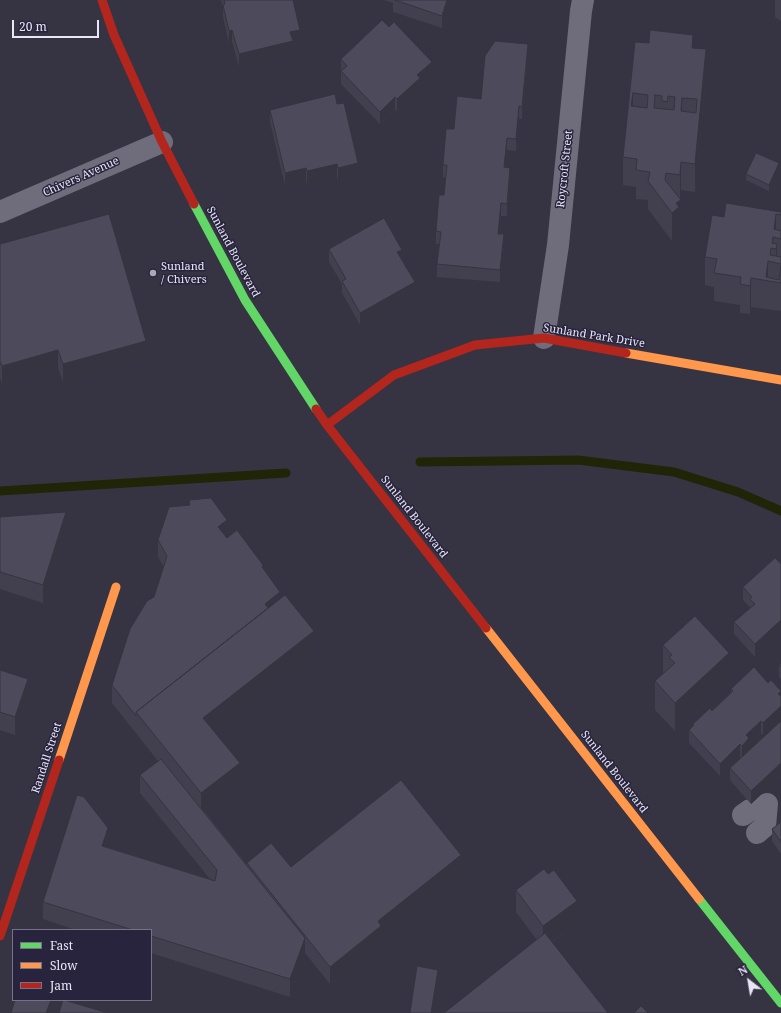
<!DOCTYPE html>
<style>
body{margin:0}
#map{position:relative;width:781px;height:1013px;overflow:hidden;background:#363442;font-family:"Noto Serif",serif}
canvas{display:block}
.legend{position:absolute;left:12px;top:929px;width:140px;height:72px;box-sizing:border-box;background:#29243d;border:1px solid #757287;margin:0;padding:5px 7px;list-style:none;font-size:12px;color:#e8e6f7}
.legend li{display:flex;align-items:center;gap:8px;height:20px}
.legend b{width:20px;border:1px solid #757287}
.north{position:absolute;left:729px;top:961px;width:40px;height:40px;-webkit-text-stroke:3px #29243d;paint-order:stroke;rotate:329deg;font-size:11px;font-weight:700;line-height:16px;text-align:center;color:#e8e6f7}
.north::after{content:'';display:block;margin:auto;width:14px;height:18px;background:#e8e6f7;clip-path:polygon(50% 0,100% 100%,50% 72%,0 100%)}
.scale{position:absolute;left:12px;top:20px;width:87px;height:18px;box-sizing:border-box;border:2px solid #e8e6f7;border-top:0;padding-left:5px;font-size:12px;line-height:14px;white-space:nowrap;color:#e8e6f7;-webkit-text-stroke:3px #29243d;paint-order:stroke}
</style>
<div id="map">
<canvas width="781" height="1013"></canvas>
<ul class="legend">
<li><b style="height:5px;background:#63d668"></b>Fast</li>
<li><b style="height:5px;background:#ff974d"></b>Slow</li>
<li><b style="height:5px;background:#b3261e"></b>Jam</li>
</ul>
<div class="north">N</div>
<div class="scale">20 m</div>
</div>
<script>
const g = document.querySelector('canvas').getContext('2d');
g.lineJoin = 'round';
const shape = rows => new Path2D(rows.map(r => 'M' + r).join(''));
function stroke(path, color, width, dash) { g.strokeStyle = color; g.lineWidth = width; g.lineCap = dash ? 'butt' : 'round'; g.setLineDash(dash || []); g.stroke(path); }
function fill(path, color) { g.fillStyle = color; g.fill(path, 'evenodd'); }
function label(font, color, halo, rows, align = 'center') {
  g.font = font + ' "Noto Serif",serif'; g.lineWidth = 3; g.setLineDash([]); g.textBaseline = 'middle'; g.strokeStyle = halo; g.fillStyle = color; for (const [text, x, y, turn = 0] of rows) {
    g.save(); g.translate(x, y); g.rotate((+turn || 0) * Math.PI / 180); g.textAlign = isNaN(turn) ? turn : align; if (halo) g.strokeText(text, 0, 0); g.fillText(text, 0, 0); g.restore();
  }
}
const stream = shape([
 [420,462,578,460,674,472,738,492,781,511],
 [0,491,286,473]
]);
const street = shape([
 [0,212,162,142],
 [544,338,558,245,581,11,583,0],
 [743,815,750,810,767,804,765,826,757,833]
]);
const fast = shape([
 [194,204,245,300,316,409],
 [699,899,781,1003]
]);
const slow = shape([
 [626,353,781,380],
 [486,628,699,899],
 [59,760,116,587]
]);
const jam = shape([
 [102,0,114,35,162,142,194,204],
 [316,409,327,425,486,628],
 [327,425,394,375,475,345,544,338,626,353],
 [0,936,59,760]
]);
const wall = shape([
 [221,0,293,0,300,42,293,44,293,53,239,67,232,42,229,43,223,17,223,6],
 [384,0,451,0,442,28,393,12,393,3],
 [775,0,781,0,781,21,775,17],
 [635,42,693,48,706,77,695,192,681,190,680,199,681,228,679,229,679,235,672,241,648,209,648,200,636,199,636,187,623,185,623,157],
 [528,56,522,119,519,119,516,151,507,150,505,167,510,180,507,216,501,216,499,234,504,247,500,282,437,277,437,264,439,244,436,244,436,231,444,195,446,178,443,177,443,165,454,129,481,99],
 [341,59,432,74,420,86,420,90,397,111,395,109,380,124,341,84],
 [337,104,358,176,338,181,337,177,307,184,306,181,285,185,270,122,270,110],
 [779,169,769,191,746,180,746,174],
 [781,212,781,311,751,307,750,314,740,313,740,305,714,301,714,287,705,285,705,257,724,217],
 [0,244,146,358,63,382,58,367,2,383,0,378],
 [329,249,402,259,415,294,360,325,342,293,342,284,329,262],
 [189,500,227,537,263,570,314,653,214,731,240,785,205,812,247,865,247,863,291,867,461,873,381,936,381,944,330,984,305,953,305,955,290,997,151,953,151,930,76,930,43,919,43,902,108,845,107,847,210,879,140,793,140,775,158,761,112,703,112,685,154,597,164,567,158,557,158,540,189,505],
 [0,517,66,530,43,603,0,589],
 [775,558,755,657,734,634,734,622,750,608,750,607,743,600,743,587],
 [663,645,729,681,675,731,655,710,655,681,663,674],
 [781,662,781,679,779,677,779,665],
 [0,670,28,696,15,735,0,730],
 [768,683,763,735,761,733,749,744,749,750,781,721,781,776,751,804,730,780,730,768,741,758,740,757,720,776,689,743,689,730,693,726,693,724,712,711,731,692,731,689],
 [781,822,781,854,772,841,772,829],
 [516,890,577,923,552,942,537,940,516,912]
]);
const shadedWall = shape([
 [447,0,451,0,442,28,442,16],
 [232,30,232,42,229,43,229,31],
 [300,30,300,42,293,44,293,53,239,67,239,54,290,32],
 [693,35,693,63,692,48],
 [528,44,528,56,522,119,522,107],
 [706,49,706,77,695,192,695,164],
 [432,62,432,74,420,86,420,90,397,111,397,99,417,75],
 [633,93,633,121,631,106],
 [395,97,395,109,380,124,380,112],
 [682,98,682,126,681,111],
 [519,106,519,119,516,151,516,139],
 [507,138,507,150,504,179,504,167],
 [681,162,681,190,680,201,681,200,681,228,679,229,679,235,672,241,672,213,676,203,680,201,680,175],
 [358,163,358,176,338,181,338,168],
 [779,163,779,169,769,191,769,185],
 [337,164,337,177,307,184,307,171],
 [306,168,306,181,285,185,285,173],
 [510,168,510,180,507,216,507,204],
 [501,203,501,216,498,246,498,234],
 [776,214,776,238,774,229],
 [504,234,504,247,500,282,500,270],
 [777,244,777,263,776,263,776,249],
 [402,250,402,262,397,252],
 [768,261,768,281,766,277],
 [751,278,751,307,750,314,750,286],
 [415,282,415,294,360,325,360,313],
 [146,341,146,358,63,382,63,364],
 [58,350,58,367,2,383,2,366],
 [66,512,66,530,43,603,43,585],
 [227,520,227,538,218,545,218,527],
 [280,592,280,610,138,714,265,604],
 [781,620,781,632,755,657,755,644],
 [314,631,314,653,203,740,203,718],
 [729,653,729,681,675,731,675,703],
 [28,679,28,696,15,735,15,717],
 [781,706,781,718,763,735,763,723],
 [761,721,761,733,749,744,749,751,742,758,742,746,746,735],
 [740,744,740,757,720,776,720,764],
 [240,763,240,785,201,815,201,793],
 [781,763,781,776,751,804,751,791],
 [108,828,108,845,102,863,102,846],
 [461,855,461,873,381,936,381,944,330,984,330,967,378,921],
 [577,901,577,923,543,948,543,926],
 [305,938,305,955,290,997,290,979],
 [438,970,438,992,435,1013,431,1013],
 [51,1000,52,1000,52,1010,51,1013,46,1013]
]);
const building = shape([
 [224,0,293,0,300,30,290,32,293,41,239,54,232,30,229,31,223,5,225,4,224,0],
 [395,0,447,0,442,16,395,0],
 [382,20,389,27,394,22,432,62,417,75,420,78,397,99,395,97,380,112,341,71,347,66,341,59,382,20],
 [650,30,693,35,692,48,706,49,695,164,681,162,680,175,666,173,665,180,681,200,676,203,679,207,672,213,648,181,650,172,636,170,637,159,623,157,635,42,649,43,650,30],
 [633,93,648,95,647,108,631,106,633,93],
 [655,95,662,96,662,101,667,102,668,96,675,97,674,110,654,108,655,95],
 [682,98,697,99,696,113,681,111,682,98],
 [495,41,528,44,522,107,519,106,516,139,507,138,504,167,510,168,507,204,501,203,498,234,504,234,500,270,437,264,441,232,436,231,439,195,444,195,447,165,443,165,446,129,454,129,457,96,481,99,485,56,495,41],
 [335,94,337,104,344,103,358,163,338,168,337,164,307,171,306,168,285,173,270,110,335,94],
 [756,153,779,163,769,185,746,174,756,153],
 [726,203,781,212,781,215,776,214,774,229,781,231,781,239,773,237,772,243,777,244,776,249,771,248,770,255,781,257,781,264,768,261,766,277,779,280,781,265,781,283,751,278,750,286,740,284,741,277,714,273,717,259,705,257,712,215,724,217,726,203],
 [109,214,146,341,63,364,58,350,2,366,0,361,0,244,109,214],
 [384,218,402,250,397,252,415,282,360,313,342,281,346,279,329,249,384,218],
 [211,498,227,520,218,527,227,538,237,530,263,565,262,567,280,592,265,604,268,608,136,712,136,716,112,685,130,629,147,601,154,597,167,556,158,540,169,507,190,505,189,500,211,498],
 [66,512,43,585,0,572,0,517,66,512],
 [775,558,781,564,781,620,755,644,734,622,755,604,750,599,752,597,743,587,775,558],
 [285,595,314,631,203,718,240,763,201,793,136,712,285,595],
 [695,616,729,653,675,703,655,681,675,663,669,657,672,655,663,645,695,616],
 [781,662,781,667,779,665,781,662],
 [754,667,768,683,771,680,781,691,778,694,781,696,781,706,763,723,761,721,746,735,749,738,742,746,740,744,720,764,689,730,694,725,693,724,710,708,712,711,733,691,731,689,754,667],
 [0,670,28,679,15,717,0,712,0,670],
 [781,721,781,763,751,791,730,768,781,721],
 [161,759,305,938,290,979,151,936,151,930,133,930,43,902,77,795,84,797,108,828,102,846,215,881,217,870,140,775,161,759],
 [401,780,461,855,378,921,381,926,330,967,247,863,271,843,291,867,401,780],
 [781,822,781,842,772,829,781,822],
 [544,869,548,874,554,870,577,901,543,926,516,890,544,869],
 [545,933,608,1013,444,1013,545,933],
 [417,966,438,970,431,1013,410,1013,417,966],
 [15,1000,51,1000,46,1013,11,1013,15,1000],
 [63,1000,64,1000,108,1013,59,1013,63,1000],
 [641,1006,648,1013,634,1013,641,1006]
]);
const markers = [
 [153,273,4,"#aaa8b8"]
];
const streetNames = [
 ["Roycroft Street",565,169,-84],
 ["Chivers Avenue",81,177,-24],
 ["Sunland Boulevard",233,252,62],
 ["Sunland Park Drive",594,336,9],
 ["Sunland Boulevard",414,517,52],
 ["Randall Street",47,758,-72],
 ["Sunland Boulevard",614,772,52]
];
const poiNames = [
 ["Sunland",161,267],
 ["/ Chivers",161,280]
];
stroke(stream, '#212507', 9);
stroke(street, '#6f6d7c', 22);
stroke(fast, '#63d668', 9);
stroke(slow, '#ff974d', 9);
stroke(jam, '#b3261e', 9);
fill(wall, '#42404e');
fill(shadedWall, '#363440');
fill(building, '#4d4a5b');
stroke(building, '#363440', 1);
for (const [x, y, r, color] of markers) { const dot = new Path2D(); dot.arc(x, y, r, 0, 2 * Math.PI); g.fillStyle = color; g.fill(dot); stroke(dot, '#29243d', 1.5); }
label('11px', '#e8e6f7', '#29243d', streetNames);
label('11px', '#e8e6f7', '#29243d', poiNames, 'left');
</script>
